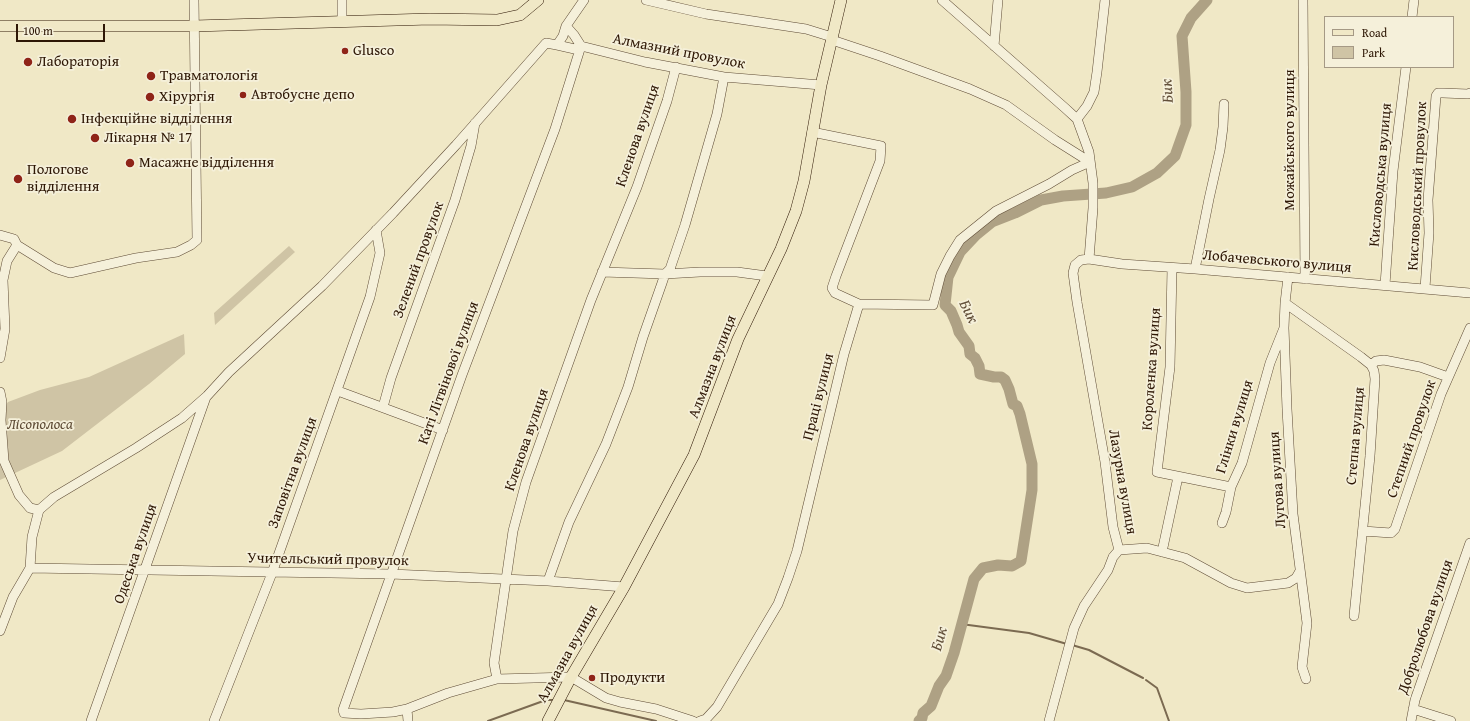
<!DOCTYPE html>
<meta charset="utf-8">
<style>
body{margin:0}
#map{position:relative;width:1470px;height:721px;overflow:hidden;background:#f0e8c6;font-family:"Gentium Book Plus",serif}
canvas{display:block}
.legend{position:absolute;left:1324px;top:16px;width:130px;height:52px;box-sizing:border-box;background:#f5f0da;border:1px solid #a59985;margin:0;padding:5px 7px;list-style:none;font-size:12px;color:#2e1705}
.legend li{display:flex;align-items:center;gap:8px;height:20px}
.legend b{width:20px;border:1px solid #a59985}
.scale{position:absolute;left:16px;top:24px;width:89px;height:18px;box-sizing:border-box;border:2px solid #2e1705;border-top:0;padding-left:5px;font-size:12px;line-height:14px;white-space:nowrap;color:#2e1705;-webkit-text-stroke:3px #f5f0da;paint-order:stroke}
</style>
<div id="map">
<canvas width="1470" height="721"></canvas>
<ul class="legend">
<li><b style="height:5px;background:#f0e8c6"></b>Road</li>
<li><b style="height:11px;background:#cfc4a5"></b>Park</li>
</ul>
<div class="scale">100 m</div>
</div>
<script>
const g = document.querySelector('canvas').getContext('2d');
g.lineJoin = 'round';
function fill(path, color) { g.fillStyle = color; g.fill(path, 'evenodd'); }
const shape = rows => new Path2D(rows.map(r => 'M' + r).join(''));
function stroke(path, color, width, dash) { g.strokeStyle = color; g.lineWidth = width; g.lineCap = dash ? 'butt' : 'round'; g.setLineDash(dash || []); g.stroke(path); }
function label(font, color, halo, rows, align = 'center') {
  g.font = font + ' "Gentium Book Plus",serif'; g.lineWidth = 3.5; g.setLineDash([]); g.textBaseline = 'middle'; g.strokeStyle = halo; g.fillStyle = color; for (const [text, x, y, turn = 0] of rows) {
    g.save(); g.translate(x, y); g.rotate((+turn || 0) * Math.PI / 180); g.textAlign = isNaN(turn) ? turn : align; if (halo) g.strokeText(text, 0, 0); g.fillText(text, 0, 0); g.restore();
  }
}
const green = shape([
 [289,246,295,252,215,325,214,313],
 [184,334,185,354,149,384,62,451,0,480,0,430,4,407,8,402,40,390,89,377]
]);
const stream = shape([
 [961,624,1029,633,1067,644],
 [1072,645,1089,650,1143,678],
 [1146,680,1157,688,1169,721],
 [564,700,656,721],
 [488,721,546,700,555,700]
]);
const river = shape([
 [919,721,922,718,923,713,931,706,939,686,946,676,954,653,974,579,983,568,998,565,1012,566,1021,561,1032,490,1032,464,1020,414,1017,406,1013,404,1009,389,1005,380,1001,377,994,377,980,374,979,366,975,358,970,354,969,346,959,332,957,325,951,311,945,305,948,277,960,252,976,235,992,222,1015,213,1041,200,1063,196,1106,193,1132,187,1157,173,1175,156,1186,125,1186,92,1182,36,1191,18,1207,0]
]);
const minor = shape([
 [342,0,342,22],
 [646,0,706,14,806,29,832,37],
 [942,0,1065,108,1077,119,1089,152,1093,183,1093,208,1089,259],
 [1303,0,1305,279],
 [1412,17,1414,0],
 [566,26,574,35,581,46,645,62,724,77,821,85],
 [832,40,880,56,970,89,1006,105,1055,140,1090,162],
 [557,45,579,50],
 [581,46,555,129,462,375,343,710,344,713,361,714,393,712,407,709,448,693,497,679,494,663,513,531,526,482,591,300,637,187,667,101,676,67],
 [994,46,998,0],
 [1077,119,1087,106,1094,92,1097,72,1105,0],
 [0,235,14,239,17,245,54,268,70,273,136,258,177,252,191,245,197,240,194,0],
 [1172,268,1170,367,1157,472,1231,487,1242,463,1270,363,1284,328],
 [1195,269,1209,199,1220,150,1223,127,1224,104],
 [602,272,665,274,700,272,737,272,767,276],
 [1288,277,1285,303,1284,328,1287,409,1293,514,1307,623,1302,667,1306,679],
 [1385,285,1393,171,1406,67],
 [1425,288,1429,233,1428,200,1436,96,1438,93,1443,93,1468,94,1470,93],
 [1285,303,1361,357,1371,365,1374,371,1375,379,1370,456,1354,616],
 [859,304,933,305,941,274,950,256,960,240,996,211,1049,184,1072,170,1090,162],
 [0,358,5,329,3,280,7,261,17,245],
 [1371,365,1376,361,1384,360,1420,367,1448,377],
 [338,391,443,430],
 [0,392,2,402,1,420,4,461,19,495,30,508,39,510],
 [383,407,391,378,455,200,471,146,475,123],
 [1222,523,1226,512,1231,487],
 [1363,531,1391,533,1395,529,1441,394,1470,328],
 [1119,550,1147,548,1185,558,1231,583,1247,588,1288,583,1296,578,1300,571],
 [1162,552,1178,477],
 [30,568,32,537,39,510,54,497,136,448,182,418,207,396,229,372,322,286,393,213,456,145,546,43,557,45,563,36,566,26,584,0],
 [30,568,391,574,548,581,624,587],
 [548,581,569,522,606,444,628,387,643,337,662,283,665,274,670,269,685,225,717,114,724,77],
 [0,631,13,597,30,568],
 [497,679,571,677,606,698,620,702,656,709,693,721],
 [407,709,408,721],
 [1413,709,1451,721],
 [91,721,206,397],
 [214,721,272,573,370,297,380,253,376,230],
 [700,721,706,719,717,707,778,604,788,578,797,551,844,354,859,304,835,293,832,288,836,276,880,161,881,146,812,132],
 [1049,721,1074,628,1084,606,1108,570,1113,557,1119,550,1113,527,1105,462,1077,302,1073,273,1075,265,1081,260,1089,259,1122,264,1195,269,1470,293],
 [1411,721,1415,700,1470,543]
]);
const major = shape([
 [0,26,194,26,430,19,497,20,520,15,538,0],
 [548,721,571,677,624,587,694,455,738,339,781,249,796,211,804,181,821,85,841,0]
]);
const markers = [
 [345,51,4,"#8f2418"],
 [28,62,5,"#8f2418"],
 [151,76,5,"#8f2418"],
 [243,95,4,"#8f2418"],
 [150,97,5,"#8f2418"],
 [72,119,5,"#8f2418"],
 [95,138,5,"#8f2418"],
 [130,163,5,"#8f2418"],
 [18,179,5,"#8f2418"],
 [592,678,4,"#8f2418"]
];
const poiNames = [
 ["Glusco",353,51],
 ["Лабораторія",37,62],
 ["Травматологія",160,76],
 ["Автобусне депо",251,95],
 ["Хірургія",159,97],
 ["Інфекційне відділення",81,119],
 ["Лікарня № 17",104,138],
 ["Масажне відділення",139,163],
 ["Пологове",27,170],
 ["відділення",27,187],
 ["Продукти",600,678]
];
const streetNames = [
 ["Алмазний провулок",679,52,11],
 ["Кленова вулиця",638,136,-71],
 ["Можайського вулиця",1290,140,-90],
 ["Кисловодська вулиця",1381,175,-85],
 ["Кисловодський провулок",1418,186,-87],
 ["Зелений провулок",419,260,-70],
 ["Лобачевського вулиця",1277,262,5],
 ["Алмазна вулиця",713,367,-69],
 ["Короленка вулиця",1152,369,-86],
 ["Каті Літвінової вулиця",449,373,-70],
 ["Праці вулиця",819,397,-76],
 ["Глінки вулиця",1235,427,-73],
 ["Степна вулиця",1356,436,-85],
 ["Степний провулок",1412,439,-71],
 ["Кленова вулиця",527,440,-71],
 ["Заповітна вулиця",293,473,-70],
 ["Лугова вулиця",1278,480,-94],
 ["Лазурна вулиця",1122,482,80],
 ["Одеська вулиця",136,554,-71],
 ["Учительський провулок",328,560,1],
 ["Добролюбова вулиця",1426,627,-71],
 ["Алмазна вулиця",568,654,-61]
];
const parkNames = [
 ["Лісополоса",40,425]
];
const waterNames = [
 ["Бик",1168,91,-93],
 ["Бик",968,312,64],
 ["Бик",940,639,-74]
];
fill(green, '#cfc4a5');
stroke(stream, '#7b6a51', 2);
stroke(river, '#aea184', 11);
stroke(minor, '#5e4b35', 10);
stroke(major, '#2e1705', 12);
stroke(minor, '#f5f0da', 9);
stroke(major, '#f0e8c6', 11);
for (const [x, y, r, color] of markers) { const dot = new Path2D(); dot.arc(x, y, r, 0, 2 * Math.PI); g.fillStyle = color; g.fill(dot); stroke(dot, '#f5f0da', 1.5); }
label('15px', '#2e1705', '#f5f0da', poiNames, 'left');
label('15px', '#2e1705', '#f5f0da', streetNames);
label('italic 15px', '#5e4b35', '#f5f0da', parkNames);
label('italic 16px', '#614e38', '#f5f0da', waterNames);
</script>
